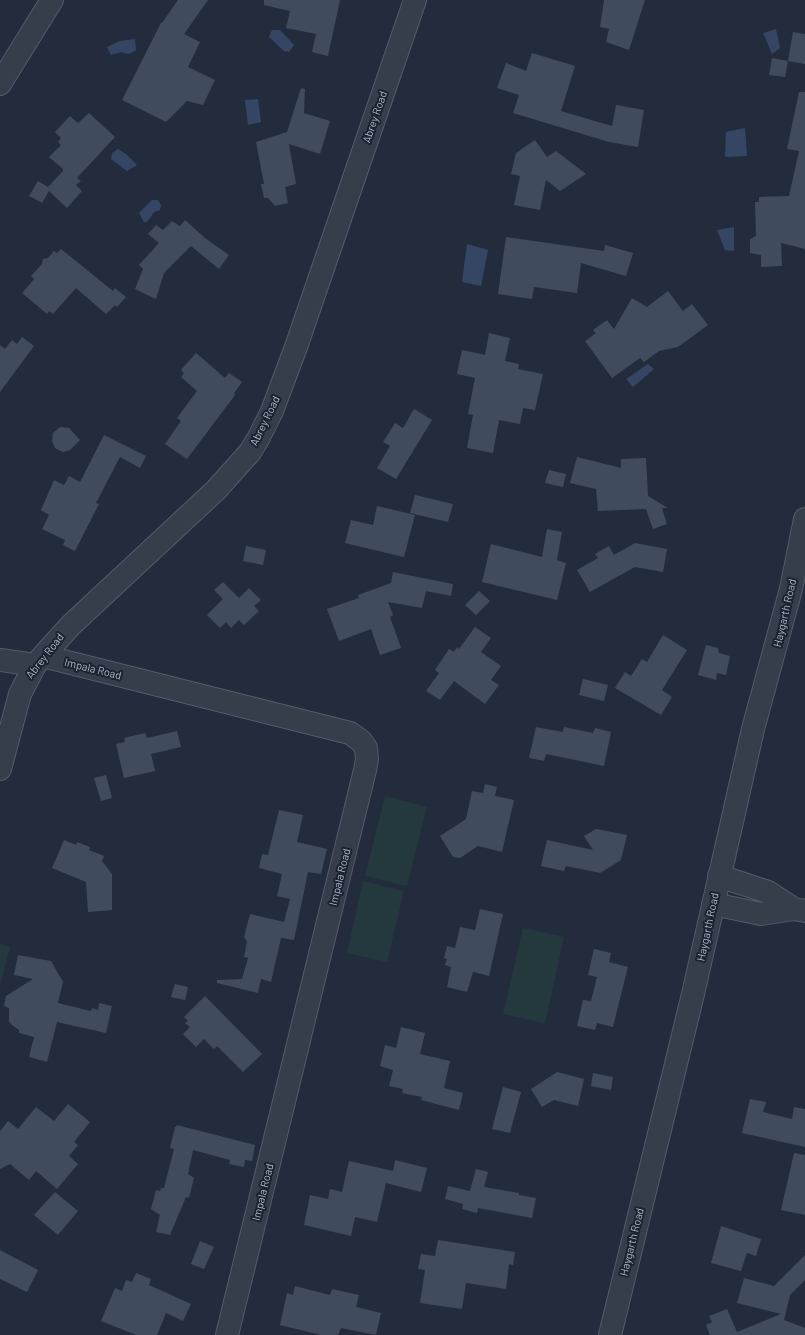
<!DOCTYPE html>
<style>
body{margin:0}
canvas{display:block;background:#222c3c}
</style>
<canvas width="805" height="1335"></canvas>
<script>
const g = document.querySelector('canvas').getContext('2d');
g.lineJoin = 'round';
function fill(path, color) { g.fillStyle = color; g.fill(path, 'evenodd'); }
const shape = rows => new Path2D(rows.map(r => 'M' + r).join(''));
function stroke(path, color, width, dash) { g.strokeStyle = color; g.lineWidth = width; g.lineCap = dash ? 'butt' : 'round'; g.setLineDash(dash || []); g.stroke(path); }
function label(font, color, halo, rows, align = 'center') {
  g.font = font + ' Barlow,sans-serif'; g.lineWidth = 4; g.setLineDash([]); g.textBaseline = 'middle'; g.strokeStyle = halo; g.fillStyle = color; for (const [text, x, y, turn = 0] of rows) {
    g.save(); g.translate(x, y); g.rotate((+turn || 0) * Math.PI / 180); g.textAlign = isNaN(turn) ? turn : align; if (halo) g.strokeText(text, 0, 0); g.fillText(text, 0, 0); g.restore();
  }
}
const green = shape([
 [385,796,427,807,407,886,365,876],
 [363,881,404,891,387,962,347,953],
 [523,928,564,937,545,1023,503,1014],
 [0,944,10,947,0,987]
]);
const water = shape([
 [776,29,780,48,772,54,763,33],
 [272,30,280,30,294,45,289,52,284,51,269,37],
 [135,39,136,50,129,54,121,52,111,55,107,47,120,41],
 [258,99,261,122,248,125,245,100],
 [745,128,747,156,725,157,726,132],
 [118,149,127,155,137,165,127,171,111,159,112,153],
 [152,200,158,200,161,205,160,210,154,212,147,222,144,222,139,213],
 [734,227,734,251,725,250,717,230],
 [467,244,488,250,481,286,462,282],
 [648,364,654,369,633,387,626,379]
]);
const building = shape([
 [178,0,208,0,184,34,200,42,188,67,215,80,203,105,187,101,166,122,122,100,161,23,162,23],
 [264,0,340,0,328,56,312,52,316,34,286,28,290,11,264,5],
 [604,0,645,0,629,50,606,42,609,29,600,27],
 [793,32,805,34,805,64,788,61],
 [532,53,575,66,561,111,612,126,616,105,644,110,638,147,609,142,513,113,519,95,497,88,506,63,526,71],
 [772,58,788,61,785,77,769,75],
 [301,88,305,89,304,113,330,121,320,154,289,144,296,184,285,187,288,203,275,206,268,198,264,198,261,184,264,184,256,142,287,132],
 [799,92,805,92,805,249,781,243,782,266,761,267,761,255,750,253,750,239,756,236,755,202,759,202,759,197,789,196,799,151,787,149],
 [89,113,115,137,77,178,81,181,76,185,82,191,67,208,49,191,42,203,29,196,38,181,48,187,63,171,63,169,49,157,61,145,58,142,61,138,55,132,70,116,78,123],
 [535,140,547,157,556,151,586,174,560,191,546,180,540,210,514,205,520,176,511,174,516,153],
 [185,220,205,238,229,255,219,269,191,246,164,273,156,299,135,289,143,269,139,265,159,243,148,234,156,225,163,230,172,221,180,226],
 [506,237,604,251,605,245,633,253,626,276,581,263,577,293,534,287,532,299,498,294],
 [61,249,113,291,115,288,126,297,117,307,115,305,106,314,76,288,53,314,49,311,47,314,22,293,34,279,31,276,42,264,43,259,48,258,54,251,57,253],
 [668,291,683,311,692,304,708,325,678,347,659,351,644,362,640,358,612,378,585,341,596,333,593,330,607,320,614,329,632,298,647,307],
 [489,333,510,338,505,361,519,364,518,369,543,374,535,410,523,408,520,424,499,420,493,453,467,448,473,415,468,414,475,378,457,374,462,350,485,355],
 [22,337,34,346,0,392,0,345,5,349,12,340,17,344],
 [196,353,225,378,229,373,242,382,234,393,235,395,187,459,165,444,181,421,177,418,197,391,181,377,184,373,181,370],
 [414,409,432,420,396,479,377,468,390,446,383,442,395,423,403,428],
 [60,427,69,428,80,440,70,450,63,452,55,448,52,441,53,433],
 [104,435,146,456,140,468,120,457,96,503,99,504,75,551,63,545,65,540,42,529,49,515,41,510,54,480,64,485,69,476,80,482],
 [577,457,621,468,621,459,646,458,648,496,668,508,662,508,667,524,653,529,646,509,598,511,596,489,570,483],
 [549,470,566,474,563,487,545,483],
 [415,495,453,504,448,522,410,513],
 [377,506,415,515,404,557,345,543,351,520,373,525],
 [547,529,562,532,557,560,566,563,557,600,482,582,491,544,542,557],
 [635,543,667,549,663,572,635,567,590,592,577,570,598,558,595,554,609,546,614,555],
 [246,546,266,550,263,565,243,561],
 [393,572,453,584,451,596,426,591,422,608,388,602,393,615,390,617,401,648,380,655,371,629,339,641,327,609,359,598,358,595,391,583],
 [223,582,239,598,249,588,261,600,254,606,259,611,244,625,239,620,231,628,226,622,220,628,207,615,223,599,214,590],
 [479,591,490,601,476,615,465,605],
 [475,627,491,638,481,652,501,666,491,680,499,685,485,704,454,681,440,700,426,691,439,673,435,670,449,649,454,652,457,647,459,649],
 [663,635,687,650,662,690,672,697,661,715,615,688,625,672,631,676,642,659,647,662],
 [706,645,718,648,719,653,730,656,726,675,717,673,716,680,698,675],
 [583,679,608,685,604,701,579,695],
 [536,727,563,732,564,727,593,733,595,728,611,732,604,766,546,754,544,761,529,758],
 [177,731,181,747,151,754,155,771,124,778,116,744,125,742,124,738,145,733,147,738],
 [106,775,112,798,101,801,94,778],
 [485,784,497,787,495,796,514,800,502,852,478,846,460,858,453,857,440,836,466,819,472,791,483,793],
 [279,810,303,815,297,842,327,849,321,874,308,872,294,940,281,938,271,982,261,979,258,993,217,983,217,980,242,979,248,958,244,957,247,942,244,937,250,914,284,922,290,899,277,896,282,874,259,868,262,854,268,855],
 [596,829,627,835,621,860,600,873,566,866,564,871,541,866,547,840,593,850,584,836],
 [64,840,76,845,77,842,90,847,89,850,104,856,102,861,112,874,112,910,88,912,86,882,52,868],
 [480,909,503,914,489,976,473,972,467,992,447,987,451,967,445,965,447,959,444,958,447,946,455,948,460,927,475,930],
 [594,949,611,953,609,962,628,967,613,1027,597,1023,595,1030,577,1026,583,1000,591,1001,597,977,588,975],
 [18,955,51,961,63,982,58,1003,91,1011,92,1008,98,1010,99,1003,112,1006,106,1033,57,1022,47,1062,29,1057,34,1037,19,1033,19,1030,12,1025,9,1022,9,1008,4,1006,6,996,33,979,14,975],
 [175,984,188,987,185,1000,171,997],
 [205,996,262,1054,243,1072,217,1046,214,1049,204,1039,196,1047,183,1034,190,1027,185,1023,188,1021,184,1017],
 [401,1027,425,1033,420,1054,450,1061,444,1088,463,1093,459,1110,421,1100,422,1097,402,1093,403,1089,389,1086,393,1070,380,1066,385,1045,396,1048],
 [557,1072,584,1079,578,1106,554,1100,542,1107,531,1089],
 [593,1073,613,1077,611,1090,591,1086],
 [503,1087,521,1092,510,1133,492,1129],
 [750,1099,766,1102,763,1112,792,1119,794,1107,805,1109,805,1147,742,1133],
 [68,1104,90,1122,74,1142,78,1145,69,1156,78,1164,57,1189,36,1171,29,1180,10,1164,0,1169,0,1131,8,1121,18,1129,36,1107,54,1121],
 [177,1125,255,1145,252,1161,245,1160,244,1167,229,1164,230,1160,193,1150,188,1174,194,1178,189,1198,186,1197,170,1235,156,1232,160,1215,151,1209,156,1190,160,1191,161,1188,164,1188,174,1149,170,1148,175,1127,176,1127],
 [794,1153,805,1155,805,1215,781,1210],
 [395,1160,427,1168,421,1192,386,1183,377,1222,355,1217,351,1236,304,1225,310,1195,328,1199,330,1189,342,1192,349,1161,393,1171],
 [476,1169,488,1172,484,1187,519,1193,519,1195,536,1198,532,1218,478,1208,477,1213,462,1209,463,1204,445,1199,448,1186,470,1191],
 [55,1192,78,1211,58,1235,34,1215],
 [721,1226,761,1239,756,1256,747,1253,741,1271,711,1263],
 [438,1240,515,1252,513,1265,509,1264,506,1289,466,1283,462,1309,420,1303,425,1270,418,1269,421,1254,435,1256],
 [200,1241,214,1247,204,1269,191,1264],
 [0,1250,38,1270,27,1292,0,1279],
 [805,1255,805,1280,790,1295,784,1320,805,1328,805,1335,710,1335,706,1325,712,1322,709,1316,727,1309,737,1332,781,1314,737,1303,744,1278,774,1286],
 [136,1273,151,1279,149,1285,191,1304,183,1321,166,1313,157,1335,136,1335,101,1321,115,1288,122,1291,126,1280,132,1282],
 [295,1286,330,1295,332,1289,359,1295,356,1307,381,1313,376,1335,341,1328,338,1335,321,1335,280,1325,287,1293,293,1295]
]);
const minor = shape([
 [0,84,52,0],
 [43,656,350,733,361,741,366,748,367,759,365,770,227,1335],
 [0,660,35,665],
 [0,769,20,694,35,665,43,656,71,625,216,490,250,452,258,439,272,411,296,347,415,0],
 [719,876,768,892,794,909],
 [713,904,761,914,794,909,805,911],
 [610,1335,693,994,753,729,791,589,805,519]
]);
const streetNames = [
 ["Abrey Road",375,117,-71],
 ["Abrey Road",265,421,-64],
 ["Haygarth Road",785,613,-77],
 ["Abrey Road",45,656,-52],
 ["Impala Road",93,669,14],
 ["Impala Road",340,877,-76],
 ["Haygarth Road",708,927,-78],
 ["Impala Road",263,1192,-76],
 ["Haygarth Road",632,1242,-76]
];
fill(green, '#24393d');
fill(water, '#354664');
fill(building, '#404b5e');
stroke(minor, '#545b6a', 24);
stroke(minor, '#363e4c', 22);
label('11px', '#b1b8c8', '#1b2331', streetNames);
</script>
